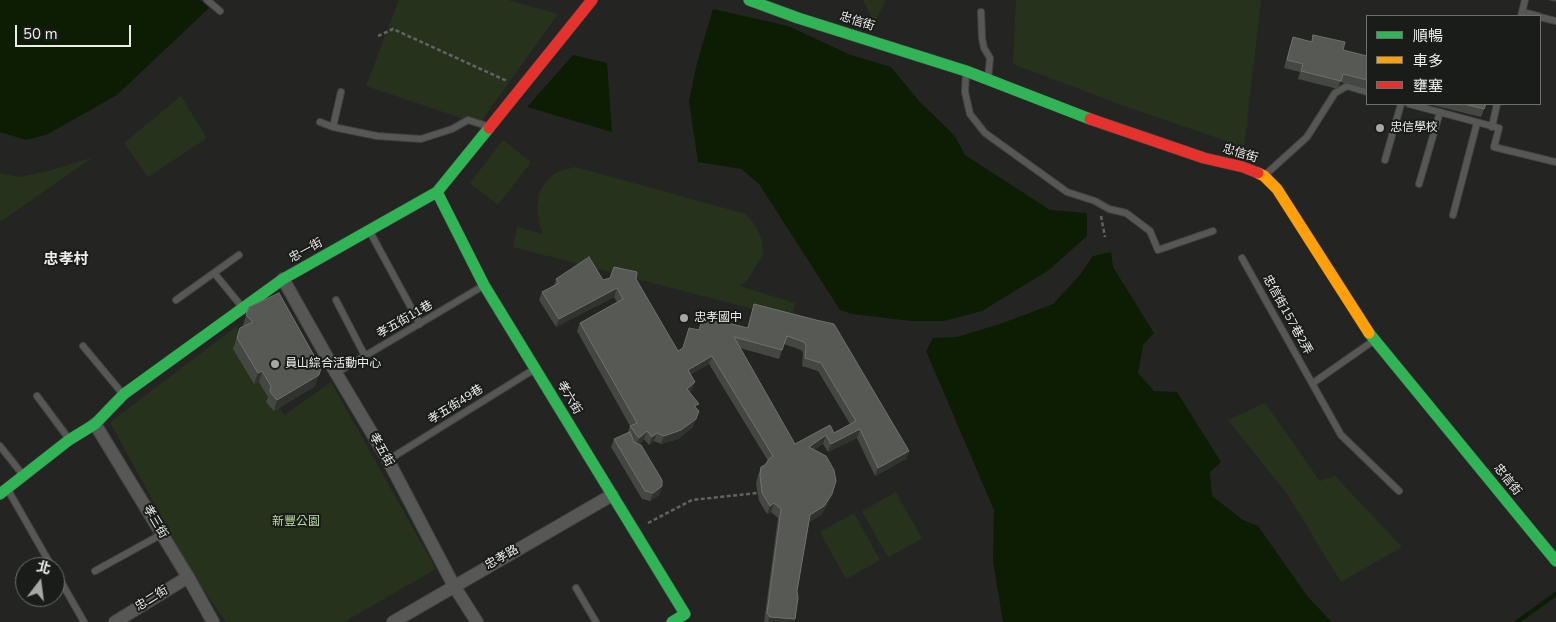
<!DOCTYPE html>
<meta charset="utf-8">
<style>
body{margin:0}
#map{position:relative;width:1556px;height:622px;overflow:hidden;background:#242523;font-family:"Nunito Sans","Noto Sans TC",sans-serif}
canvas{display:block}
.legend{position:absolute;left:1366px;top:15px;width:175px;height:90px;box-sizing:border-box;background:#1a1c19;border:1px solid #6e706d;margin:0;padding:6px 9px;list-style:none;font-size:15px;color:#edeeec}
.legend li{display:flex;align-items:center;gap:10px;height:25px}
.legend b{width:25px;border:1px solid #6e706d}
.north{position:absolute;left:15px;top:557px;width:50px;height:50px;box-sizing:border-box;background:#1a1c19;border:1px solid #6e706d;border-radius:50%;rotate:15deg;font-size:14px;font-weight:700;line-height:20px;text-align:center;color:#edeeec}
.north::after{content:'';display:block;margin:auto;width:18px;height:22px;background:#a7a8a6;clip-path:polygon(50% 0,100% 100%,50% 72%,0 100%)}
.scale{position:absolute;left:15px;top:25px;width:116px;height:22px;box-sizing:border-box;border:2px solid #edeeec;border-top:0;padding-left:6px;font-size:15px;line-height:18px;white-space:nowrap;color:#edeeec;-webkit-text-stroke:4px #1a1c19;paint-order:stroke}
</style>
<div id="map">
<canvas width="1556" height="622"></canvas>
<ul class="legend">
<li><b style="height:6px;background:#30b455"></b>順暢</li>
<li><b style="height:6px;background:#ff9f0a"></b>車多</li>
<li><b style="height:6px;background:#e5322d"></b>壅塞</li>
</ul>
<div class="north">北</div>
<div class="scale">50 m</div>
</div>
<script>
const g = document.querySelector('canvas').getContext('2d');
g.lineJoin = 'round';
function fill(path, color) { g.fillStyle = color; g.fill(path, 'evenodd'); }
const shape = rows => new Path2D(rows.map(r => 'M' + r).join(''));
function stroke(path, color, width, dash) { g.strokeStyle = color; g.lineWidth = width; g.lineCap = dash ? 'butt' : 'round'; g.setLineDash(dash || []); g.stroke(path); }
function label(font, color, halo, rows, align = 'center') {
  g.font = font + ' "Nunito Sans","Noto Sans TC",sans-serif'; g.lineWidth = 4; g.setLineDash([]); g.textBaseline = 'middle'; g.strokeStyle = halo; g.fillStyle = color; for (const [text, x, y, turn = 0] of rows) {
    g.save(); g.translate(x, y); g.rotate((+turn || 0) * Math.PI / 180); g.textAlign = isNaN(turn) ? turn : align; if (halo) g.strokeText(text, 0, 0); g.fillText(text, 0, 0); g.restore();
  }
}
const green = shape([
 [399,0,508,0,558,14,479,124,366,86],
 [863,0,886,0,874,23],
 [1016,0,1261,0,1244,147,1130,108,1013,64],
 [181,96,207,138,148,177,124,143],
 [503,140,531,162,498,205,470,183],
 [91,158,92,158,0,222,0,173,19,177,49,171],
 [575,167,746,214,757,228,762,241,763,254,748,279,739,286,795,303,792,319,513,247,517,227,543,234,539,223,537,209,539,194,546,181,557,172],
 [237,326,284,415,331,382,436,569,344,622,226,622,190,570,110,422],
 [1265,403,1320,481,1335,476,1402,547,1341,582,1287,494,1228,420],
 [896,492,922,539,888,557,862,511],
 [854,513,880,560,846,579,820,532]
]);
const water = shape([
 [0,0,200,0,209,8,117,95,46,135,26,140,0,132],
 [713,9,788,26,851,55,891,67,919,101,954,135,965,155,1050,210,1087,213,1087,236,1049,270,982,311,944,321,911,321,852,314,840,310,759,184,741,169,698,162,689,101,697,63],
 [573,55,607,63,612,132,527,107],
 [1111,252,1113,267,1154,333,1143,345,1138,373,1154,391,1177,392,1221,462,1210,472,1212,496,1243,520,1258,526,1308,597,1332,622,1003,622,993,561,994,510,926,351,933,338,957,337,1003,323,1053,304,1079,276,1093,256]
]);
const stream = shape([
 [1517,622,1556,594]
]);
const path = shape([
 [378,36,393,29,507,81],
 [1101,216,1105,237],
 [648,523,692,500,757,493]
]);
const lane = shape([
 [207,0,220,11],
 [981,12,982,38,984,48,990,58,988,79],
 [1522,12,1538,16],
 [1521,16,1525,0],
 [1540,17,1556,21],
 [966,72,965,92,970,114,985,133,1067,192,1095,201,1109,209,1126,213,1150,231,1158,250,1213,231],
 [1409,104,1499,128,1494,147,1556,162],
 [320,122,333,127,377,136,421,139,452,129,468,120,487,126],
 [333,127,341,92],
 [1492,127,1497,104],
 [1385,160,1401,104],
 [1265,175,1307,137,1335,93,1347,86,1367,92],
 [1419,184,1440,112],
 [1453,215,1477,123],
 [370,232,420,324],
 [1242,258,1341,435,1399,491],
 [215,274,242,307],
 [176,300,239,255],
 [336,300,365,356],
 [83,346,122,393],
 [336,373,483,286],
 [1313,383,1373,341],
 [37,396,69,439],
 [0,446,23,475],
 [388,460,533,370],
 [8,490,52,567],
 [55,571,84,622],
 [95,571,162,534],
 [576,588,596,622]
]);
const street = shape([
 [283,279,336,373,388,460,454,586,477,622],
 [95,424,188,577,213,622],
 [115,622,188,577],
 [393,622,612,495]
]);
const fast = shape([
 [749,0,798,18,966,71,1090,119],
 [437,192,484,285,685,614,672,622],
 [1369,333,1556,561],
 [0,494,69,440,95,424,124,394,283,279,437,192,489,128]
]);
const slow = shape([
 [1258,173,1264,176,1277,189,1369,333]
]);
const jam = shape([
 [1090,119,1204,158,1243,167,1258,173],
 [489,128,592,0]
]);
const wall = shape([
 [1548,0,1556,0,1556,2],
 [1313,35,1343,50,1367,56,1367,89,1340,82,1338,89,1298,79,1300,72,1284,68,1290,46,1293,37,1311,42],
 [1428,104,1486,104,1481,117],
 [556,279,603,280,636,279,678,351,682,349,689,328,699,330,747,328,754,304,816,320,909,451,906,459,875,476,857,438,828,452,823,444,814,450,829,502,821,515,809,522,797,591,794,622,764,622,778,518,771,512,767,514,759,501,756,484,758,475,761,467,765,465,768,461,709,364,691,374,692,390,690,392,697,409,693,427,678,439,661,444,654,441,649,445,644,439,639,444,662,486,659,495,650,501,642,499,611,447,614,439,628,432,630,426,577,331,580,323,617,302,614,297,556,327,539,300,542,292,554,286],
 [784,344,801,350,803,353,802,366,818,371,850,424,834,433,795,444,740,348,779,359],
 [249,307,315,386,274,411,266,402,268,397,259,382,254,384,233,349,240,328,244,327,243,325]
]);
const shadedWall = shape([
 [617,288,614,297,556,327,559,319],
 [712,356,709,364,685,378,688,370],
 [262,371,259,382,254,384,258,373],
 [319,375,315,386,274,411,277,400],
 [695,382,692,390,684,397,687,389],
 [699,411,693,427,678,439,661,444,664,436],
 [860,429,857,438,828,452,831,444],
 [647,431,644,439,636,446,639,438],
 [657,433,654,441,649,445,652,437],
 [826,435,823,444,806,455,809,447],
 [909,451,906,459,875,476,878,468],
 [662,486,659,495,650,501,653,493],
 [832,494,829,502,821,515,807,523,810,515],
 [774,503,771,512,767,514,770,506],
 [770,617,795,619,794,622,768,622]
]);
const building = shape([
 [1313,35,1345,42,1343,50,1367,56,1367,80,1343,74,1341,81,1301,71,1303,64,1287,60,1293,37,1312,42,1313,35],
 [1464,104,1486,104,1484,109,1464,104],
 [589,257,603,280,610,278,614,267,637,272,636,279,678,351,683,348,689,328,699,330,703,317,748,328,754,304,816,320,834,324,909,451,878,468,860,429,831,444,826,435,809,447,826,456,834,470,836,481,832,494,824,506,810,515,797,591,798,598,795,619,770,617,767,613,781,509,774,503,770,506,762,493,760,475,761,467,765,465,769,459,773,456,712,356,688,370,695,382,687,389,699,404,694,406,699,411,696,419,681,430,664,436,657,433,652,437,647,431,639,438,630,426,637,423,580,323,623,299,617,288,559,319,542,292,559,283,556,279,589,257],
 [787,336,804,342,806,345,805,358,821,363,856,421,834,433,830,425,795,444,734,337,782,350,787,336],
 [279,293,321,368,319,375,277,400,270,392,271,386,262,371,258,373,237,338,240,328,253,322,246,315,249,307,279,293],
 [630,432,634,442,641,445,662,480,662,486,653,493,645,491,614,439,630,432]
]);
const markers = [
 [1380,128,5,"#a7a8a6"],
 [684,318,5,"#a7a8a6"],
 [275,364,5,"#a7a8a6"]
];
const streetNames = [
 ["忠信街",857,22,18],
 ["忠信街",1240,154,17],
 ["忠一街",306,251,-29],
 ["忠信街157巷2弄",1287,315,61],
 ["孝五街11巷",405,320,-30],
 ["孝六街",569,398,59],
 ["孝五街49巷",456,405,-32],
 ["孝五街",381,450,60],
 ["忠信街",1507,480,51],
 ["孝三街",155,522,59],
 ["忠孝路",502,558,-30],
 ["忠二街",152,599,-32]
];
const poiNames = [
 ["忠信學校",1390,128],
 ["忠孝國中",694,318],
 ["員山綜合活動中心",285,364]
];
const parkNames = [
 ["新豐公園",296,522]
];
const quarterNames = [
 ["忠孝村",66,260]
];
fill(green, '#27321d');
fill(water, '#0c1d03');
stroke(stream, '#0c1d03', 4.5);
stroke(lane, '#424342', 8);
stroke(street, '#424342', 14);
stroke(fast, '#424342', 12);
stroke(slow, '#424342', 12);
stroke(jam, '#424342', 12);
stroke(path, '#636362', 2.5, [4, 2.5]);
stroke(lane, '#575856', 6);
stroke(street, '#575856', 12);
stroke(fast, '#30b455', 11);
stroke(slow, '#ff9f0a', 11);
stroke(jam, '#e5322d', 11);
fill(wall, '#454842');
fill(shadedWall, '#30332e');
fill(building, '#575a54');
stroke(building, '#6e716c', 1);
for (const [x, y, r, color] of markers) { const dot = new Path2D(); dot.arc(x, y, r, 0, 2 * Math.PI); g.fillStyle = color; g.fill(dot); stroke(dot, '#1a1c19', 2); }
label('12px', '#edeeec', '#1a1c19', streetNames);
label('12px', '#edeeec', '#1a1c19', poiNames, 'left');
label('12px', '#b8dc9d', '#1a1c19', parkNames);
label('bold 15px', '#edeeec', '#1a1c19', quarterNames);
</script>
